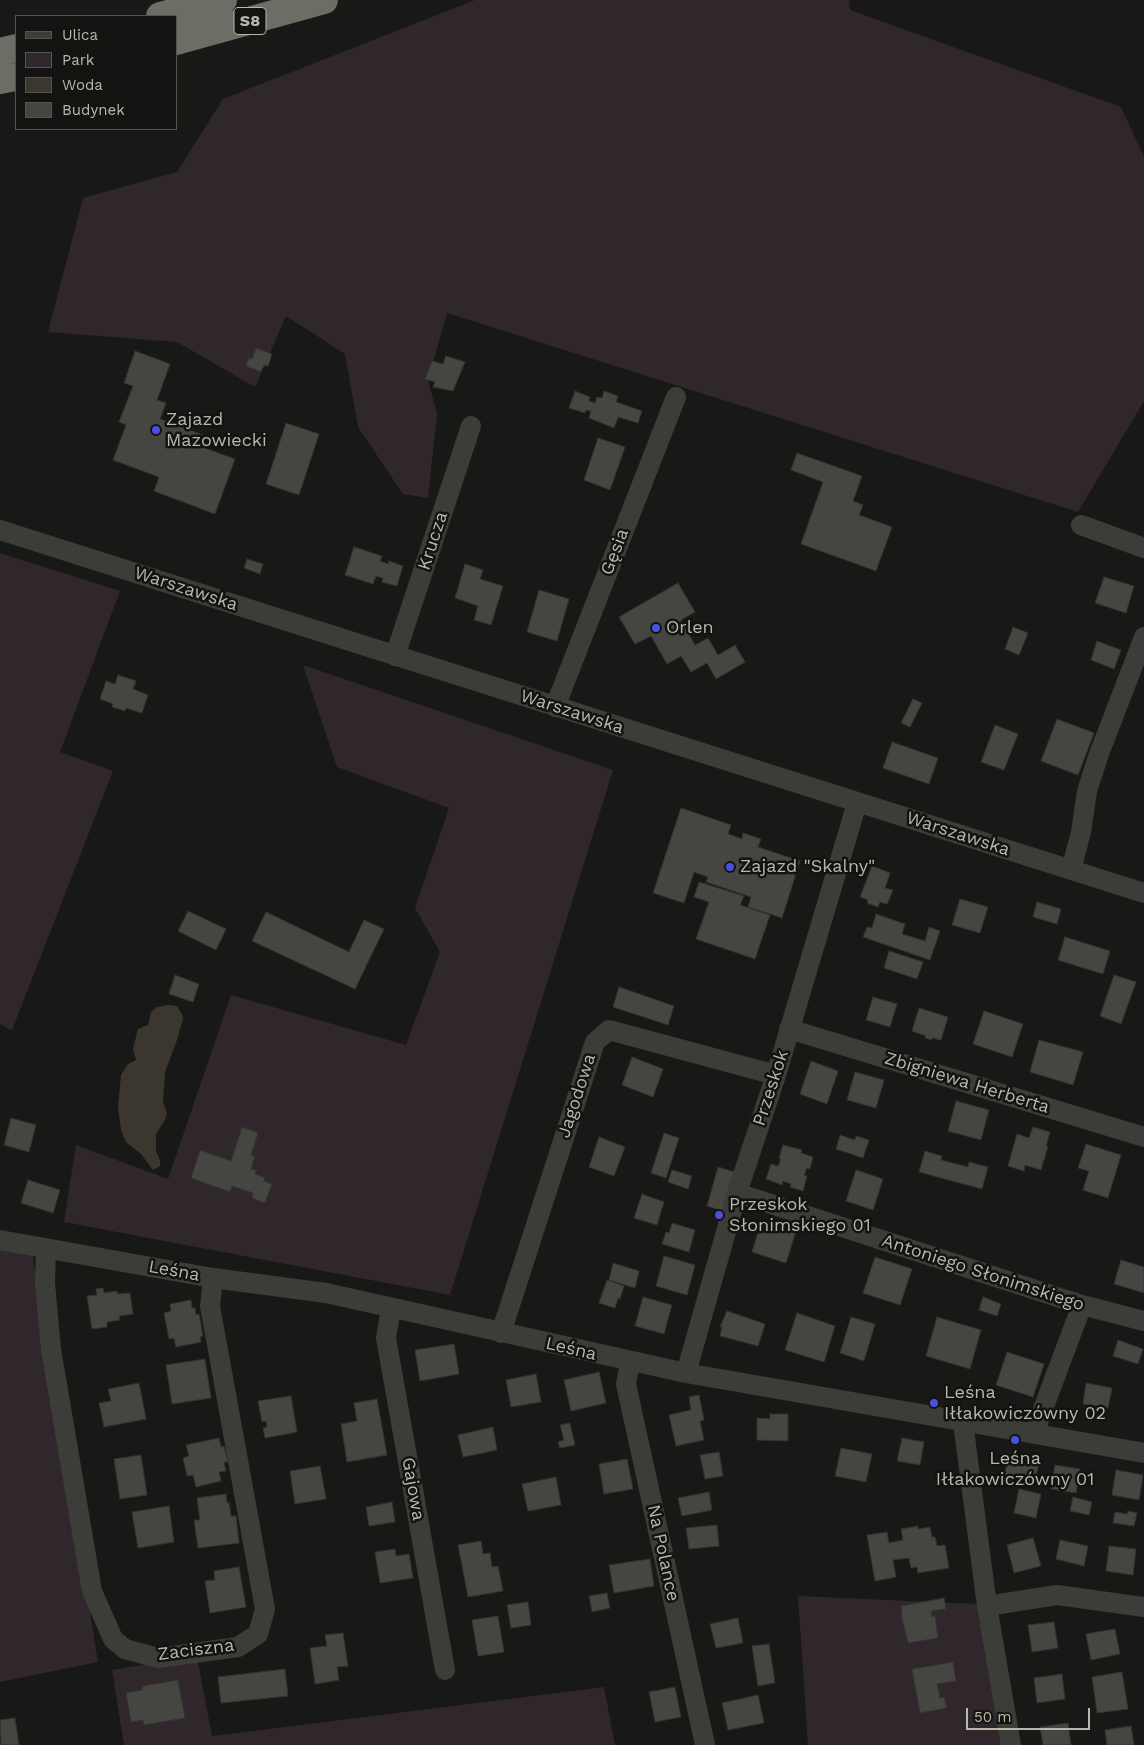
<!DOCTYPE html>
<meta charset="utf-8">
<style>
body{margin:0}
#map{position:relative;width:1144px;height:1745px;overflow:hidden;background:#181817;font-family:"Work Sans",sans-serif}
canvas{display:block}
.legend{position:absolute;left:15px;top:15px;width:162px;height:115px;box-sizing:border-box;background:#131312;border:1px solid #55554f;margin:0;padding:6px 9px;list-style:none;font-size:15px;color:#b7b7aa}
.legend li{display:flex;align-items:center;gap:10px;height:25px}
.legend b{width:25px;border:1px solid #55554f}
.scale{position:absolute;left:966px;top:1708px;width:124px;height:22px;box-sizing:border-box;border:2px solid #b7b7aa;border-top:0;padding-left:6px;font-size:15px;line-height:18px;white-space:nowrap;color:#b7b7aa;-webkit-text-stroke:4px #131312;paint-order:stroke}
</style>
<div id="map">
<canvas width="1144" height="1745"></canvas>
<ul class="legend">
<li><b style="height:6px;background:#3c3d38"></b>Ulica</li>
<li><b style="height:14px;background:#30272c"></b>Park</li>
<li><b style="height:14px;background:#3b372e"></b>Woda</li>
<li><b style="height:14px;background:#454541"></b>Budynek</li>
</ul>
<div class="scale">50 m</div>
</div>
<script>
const g = document.querySelector('canvas').getContext('2d');
g.lineJoin = 'round';
function fill(path, color) { g.fillStyle = color; g.fill(path, 'evenodd'); }
const shape = rows => new Path2D(rows.map(r => 'M' + r).join(''));
function stroke(path, color, width, dash) { g.strokeStyle = color; g.lineWidth = width; g.lineCap = dash ? 'butt' : 'round'; g.setLineDash(dash || []); g.stroke(path); }
function label(font, color, halo, rows, align = 'center') {
  g.font = font + ' "Work Sans",sans-serif'; g.lineWidth = 5; g.setLineDash([]); g.textBaseline = 'middle'; g.strokeStyle = halo; g.fillStyle = color; for (const [text, x, y, turn = 0] of rows) {
    g.save(); g.translate(x, y); g.rotate((+turn || 0) * Math.PI / 180); g.textAlign = isNaN(turn) ? turn : align; if (halo) g.strokeText(text, 0, 0); g.fillText(text, 0, 0); g.restore();
  }
}
const green = shape([
 [475,0,849,0,850,10,1121,107,1144,157,1144,401,1078,512,447,313,428,380,437,414,428,498,403,494,358,427,345,354,286,316,255,387,177,342,48,332,83,198,177,172,223,99],
 [0,553,120,591,60,752,113,771,12,1030,0,1024],
 [303,665,613,770,450,1295,64,1222,76,1145,168,1179,231,995,406,1045,440,952,415,908,449,808,337,767],
 [0,1240,31,1246,98,1662,0,1682],
 [798,1596,978,1604,1002,1745,808,1745],
 [197,1656,212,1736,604,1687,615,1745,124,1745,112,1670]
]);
const water = shape([
 [168,1005,177,1006,182,1014,183,1019,177,1040,165,1072,163,1101,167,1114,165,1120,156,1134,156,1151,160,1160,160,1166,153,1170,141,1154,126,1142,121,1130,118,1107,121,1075,128,1064,136,1060,133,1049,138,1029,148,1025,151,1012,157,1007]
]);
const building = shape([
 [256,348,272,354,268,366,264,365,261,372,246,366,249,358,252,359,256,348],
 [135,351,170,364,157,400,166,403,160,419,203,435,199,446,235,459,215,514,154,491,159,477,113,460,126,425,119,422,133,386,124,383,135,351],
 [446,356,465,362,453,391,433,387,435,382,425,379,432,361,443,364,446,356],
 [575,391,590,397,589,401,595,403,597,397,602,398,604,391,618,396,616,402,642,411,638,423,618,417,614,428,589,418,591,411,586,410,585,413,569,408,575,391],
 [286,423,319,434,299,495,266,484,286,423],
 [598,438,625,447,610,490,584,480,598,438],
 [797,453,862,476,853,501,863,505,859,515,892,527,876,571,801,544,823,482,791,470,797,453],
 [354,547,382,556,380,561,388,564,389,561,403,566,397,586,382,582,383,578,376,576,373,584,345,575,354,547],
 [247,559,263,564,260,574,244,568,247,559],
 [465,564,483,570,480,579,503,586,491,625,474,620,478,606,455,598,465,564],
 [1104,577,1134,586,1126,613,1095,603,1104,577],
 [678,583,695,612,681,620,695,645,708,638,718,655,735,645,745,662,716,679,707,663,691,672,681,656,667,664,651,636,635,644,619,617,678,583],
 [539,590,569,599,557,641,527,632,539,590],
 [1013,627,1028,633,1019,655,1005,649,1013,627],
 [1097,641,1121,650,1114,669,1091,660,1097,641],
 [118,675,136,681,133,689,148,695,142,713,126,708,125,711,112,707,113,704,100,699,106,681,115,684,118,675],
 [913,699,922,703,910,727,901,723,913,699],
 [1057,719,1094,733,1078,775,1041,761,1057,719],
 [995,725,1018,734,1004,770,981,762,995,725],
 [892,742,938,758,929,784,883,768,892,742],
 [681,808,731,825,728,834,742,839,743,833,761,839,758,847,800,861,782,918,748,907,751,897,706,882,708,877,694,872,684,903,653,893,681,808],
 [872,866,890,873,885,888,893,890,887,904,880,902,878,907,867,903,868,900,860,897,872,866],
 [699,882,744,896,740,905,770,915,755,959,696,939,709,902,694,897,699,882],
 [960,899,988,907,980,933,952,925,960,899],
 [1037,902,1061,909,1057,924,1033,917,1037,902],
 [188,911,226,929,216,950,178,931,188,911],
 [266,912,349,952,364,920,384,929,355,989,252,941,266,912],
 [876,914,905,924,902,934,925,941,929,927,940,931,930,960,863,937,867,927,872,928,876,914],
 [1065,937,1110,951,1103,974,1058,960,1065,937],
 [889,951,923,962,917,979,884,968,889,951],
 [175,975,199,984,193,1002,169,994,175,975],
 [1114,975,1136,982,1121,1024,1100,1016,1114,975],
 [619,987,674,1006,668,1025,613,1007,619,987],
 [873,997,897,1004,890,1027,866,1020,873,997],
 [919,1008,948,1017,941,1040,932,1038,931,1040,925,1038,926,1036,912,1031,919,1008],
 [984,1011,1023,1024,1012,1057,973,1044,984,1011],
 [1039,1040,1083,1052,1073,1085,1030,1072,1039,1040],
 [632,1057,663,1069,653,1097,622,1085,632,1057],
 [811,1061,838,1071,827,1104,800,1094,811,1061],
 [855,1072,884,1080,876,1108,847,1100,855,1072],
 [956,1101,989,1110,981,1140,948,1131,956,1101],
 [11,1118,36,1125,29,1152,4,1145,11,1118],
 [242,1127,258,1133,251,1155,255,1156,251,1169,256,1170,255,1174,265,1178,264,1181,272,1184,265,1203,252,1198,253,1193,232,1186,230,1192,191,1178,200,1150,231,1161,242,1127],
 [1033,1127,1050,1132,1046,1146,1048,1146,1041,1170,1025,1165,1024,1171,1008,1166,1017,1134,1029,1138,1033,1127],
 [664,1133,679,1138,666,1178,651,1173,664,1133],
 [840,1135,855,1140,856,1136,869,1140,863,1158,836,1149,840,1135],
 [599,1137,625,1147,614,1176,589,1167,599,1137],
 [1086,1144,1121,1155,1108,1198,1083,1190,1089,1171,1078,1168,1086,1144],
 [783,1145,802,1150,801,1153,813,1157,810,1169,807,1168,804,1175,807,1176,803,1191,790,1187,791,1184,783,1181,782,1185,766,1179,771,1164,778,1166,781,1159,779,1158,783,1145],
 [925,1151,942,1156,941,1160,968,1167,969,1162,988,1167,982,1189,919,1172,925,1151],
 [718,1167,735,1172,723,1211,707,1206,718,1167],
 [672,1170,692,1176,688,1189,668,1182,672,1170],
 [856,1170,883,1179,873,1210,846,1201,856,1170],
 [28,1180,60,1190,53,1213,21,1203,28,1180],
 [642,1194,664,1202,657,1225,634,1218,642,1194],
 [762,1220,796,1231,786,1263,752,1252,762,1220],
 [672,1223,695,1230,689,1252,662,1244,666,1232,669,1233,672,1223],
 [664,1256,695,1265,687,1295,656,1286,664,1256],
 [875,1257,912,1269,900,1305,863,1293,875,1257],
 [1121,1260,1144,1267,1144,1293,1114,1284,1121,1260],
 [613,1263,639,1271,635,1288,609,1280,613,1263],
 [607,1280,624,1286,620,1299,618,1298,615,1308,599,1303,607,1280],
 [103,1288,104,1293,117,1291,118,1294,130,1293,133,1314,119,1316,120,1320,107,1322,107,1327,92,1329,87,1296,97,1295,96,1289,103,1288],
 [643,1297,672,1305,664,1334,635,1326,643,1297],
 [983,1297,1001,1304,997,1316,979,1310,983,1297],
 [191,1300,192,1308,195,1308,196,1315,199,1314,203,1336,200,1337,201,1342,176,1347,174,1338,169,1339,164,1313,171,1311,170,1304,191,1300],
 [727,1311,765,1324,758,1346,720,1336,722,1327,720,1327,727,1311],
 [797,1313,835,1326,824,1362,785,1350,797,1313],
 [851,1317,875,1324,864,1361,840,1353,851,1317],
 [937,1317,981,1330,970,1369,926,1356,937,1317],
 [1118,1340,1143,1349,1138,1364,1113,1356,1118,1340],
 [454,1344,459,1374,420,1381,415,1350,454,1344],
 [1007,1352,1044,1364,1033,1397,996,1385,1007,1352],
 [205,1359,211,1398,172,1404,166,1365,205,1359],
 [599,1372,606,1403,571,1411,564,1380,599,1372],
 [536,1374,541,1402,511,1407,506,1380,536,1374],
 [139,1383,146,1419,104,1427,99,1403,111,1401,108,1389,139,1383],
 [1086,1383,1112,1388,1108,1408,1083,1404,1086,1383],
 [699,1395,704,1420,700,1421,704,1440,676,1446,669,1415,691,1410,689,1397,699,1395],
 [291,1396,297,1432,265,1438,263,1428,267,1427,266,1421,262,1422,258,1401,291,1396],
 [377,1399,387,1455,347,1462,341,1424,357,1421,354,1403,377,1399],
 [770,1414,788,1414,788,1441,757,1440,757,1418,770,1419,770,1414],
 [570,1423,575,1445,560,1448,558,1442,564,1440,560,1425,570,1423],
 [493,1427,497,1450,463,1457,458,1435,493,1427],
 [219,1438,221,1447,224,1446,228,1462,224,1462,226,1471,219,1472,221,1481,196,1487,193,1475,187,1476,183,1458,189,1456,186,1445,219,1438],
 [902,1438,924,1442,920,1465,897,1461,902,1438],
 [841,1448,872,1454,866,1482,835,1476,841,1448],
 [719,1452,723,1476,705,1479,700,1455,719,1452],
 [141,1455,147,1495,120,1499,114,1459,141,1455],
 [1008,1456,1039,1462,1034,1486,1004,1480,1008,1456],
 [627,1459,633,1489,604,1494,599,1464,627,1459],
 [1055,1465,1080,1469,1076,1493,1051,1489,1055,1465],
 [320,1466,326,1499,295,1504,290,1471,320,1466],
 [1116,1470,1143,1475,1139,1500,1112,1495,1116,1470],
 [556,1477,561,1505,528,1511,522,1484,556,1477],
 [1019,1489,1041,1494,1036,1518,1014,1513,1019,1489],
 [709,1492,712,1510,682,1516,678,1498,709,1492],
 [226,1494,227,1503,229,1502,231,1516,236,1516,239,1543,198,1548,194,1520,200,1520,197,1498,226,1494],
 [1073,1497,1092,1502,1089,1515,1070,1511,1073,1497],
 [392,1502,395,1522,369,1526,366,1507,392,1502],
 [169,1506,174,1542,138,1548,132,1512,169,1506],
 [1128,1511,1137,1513,1134,1526,1113,1523,1115,1512,1127,1514,1128,1511],
 [717,1525,719,1546,689,1549,686,1528,717,1525],
 [918,1526,918,1529,930,1527,932,1537,935,1537,937,1546,945,1545,949,1568,918,1573,917,1567,911,1568,909,1558,893,1560,896,1577,875,1581,867,1535,887,1532,889,1543,903,1540,901,1529,918,1526],
 [1033,1538,1041,1566,1014,1573,1007,1545,1033,1538],
 [1060,1540,1088,1546,1084,1566,1056,1559,1060,1540],
 [481,1541,483,1554,490,1553,492,1567,498,1566,503,1591,468,1597,458,1545,481,1541],
 [1109,1546,1136,1549,1133,1575,1106,1571,1109,1546],
 [395,1549,396,1556,409,1554,413,1578,380,1583,375,1552,395,1549],
 [650,1559,654,1586,614,1593,609,1565,650,1559],
 [239,1567,246,1607,210,1613,205,1581,215,1580,214,1571,239,1567],
 [607,1593,610,1608,592,1612,589,1596,607,1593],
 [944,1598,946,1609,931,1611,932,1617,935,1616,938,1638,908,1643,901,1615,902,1615,901,1606,944,1598],
 [528,1602,531,1625,511,1628,507,1605,528,1602],
 [498,1616,504,1652,478,1656,472,1620,498,1616],
 [738,1618,743,1643,716,1648,710,1624,738,1618],
 [1054,1622,1058,1648,1032,1652,1028,1625,1054,1622],
 [1115,1629,1120,1654,1091,1660,1086,1634,1115,1629],
 [343,1633,348,1666,337,1667,339,1680,315,1684,310,1648,327,1646,325,1635,343,1633],
 [769,1644,775,1683,758,1686,752,1646,769,1644],
 [953,1662,956,1681,937,1684,940,1698,944,1697,947,1708,920,1713,912,1669,953,1662],
 [285,1669,288,1696,221,1703,218,1677,285,1669],
 [1122,1672,1128,1709,1097,1713,1092,1677,1122,1672],
 [1062,1674,1065,1699,1037,1703,1034,1678,1062,1674],
 [178,1680,185,1718,144,1725,143,1720,131,1722,126,1693,142,1690,143,1686,178,1680],
 [675,1687,681,1717,655,1722,649,1692,675,1687],
 [758,1695,764,1723,728,1730,722,1703,758,1695],
 [15,1718,19,1745,1,1745,0,1720,15,1718],
 [1068,1723,1071,1745,1043,1745,1040,1727,1068,1723],
 [1131,1726,1134,1745,1107,1745,1105,1730,1131,1726]
]);
const minor = shape([
 [1081,525,1144,548],
 [0,530,1144,893],
 [395,656,471,426],
 [555,707,676,397],
 [1071,870,1081,832,1087,791,1099,754,1144,637],
 [789,1029,1144,1137],
 [737,1193,1082,1305,1144,1321],
 [0,1240,213,1278,326,1293,686,1373,1144,1453],
 [46,1248,45,1283,51,1349,92,1591,113,1639,125,1649,158,1658,238,1647,258,1634,265,1609,210,1306,213,1278],
 [391,1308,386,1338,445,1670],
 [501,1333,595,1042,609,1030,776,1075],
 [630,1362,626,1384,705,1745],
 [686,1373,737,1193,776,1075,857,803],
 [963,1422,987,1606,1011,1745],
 [1034,1433,1082,1305],
 [987,1606,1057,1595,1144,1607]
]);
const highway = shape([
 [160,16,223,0],
 [176,41,324,0],
 [0,52,16,48],
 [0,80,16,77]
]);
const markers = [
 [156,430,5,"#4850df"],
 [656,628,5,"#4850df"],
 [730,867,5,"#4850df"],
 [719,1215,5,"#4850df"],
 [934,1403,5,"#4850df"],
 [1015,1440,5,"#4850df"]
];
const shields = [
 [250,21,32]
];
const shieldNames = [
 ["S8",250,21]
];
const poiNames = [
 ["Zajazd",166,420],
 ["Mazowiecki",166,441],
 ["Orlen",666,628],
 ["Zajazd \"Skalny\"",740,867],
 ["Przeskok",729,1205],
 ["Słonimskiego 01",729,1226],
 ["Leśna",944,1393],
 ["Iłłakowiczówny 02",944,1414],
 ["Leśna",1015,1459,"center"],
 ["Iłłakowiczówny 01",1015,1480,"center"]
];
const streetNames = [
 ["Krucza",433,541,-72],
 ["Gęsia",615,552,-69],
 ["Warszawska",186,589,18],
 ["Warszawska",572,712,18],
 ["Warszawska",958,834,18],
 ["Zbigniewa Herberta",967,1083,17],
 ["Przeskok",771,1088,-72],
 ["Jagodowa",577,1096,-72],
 ["Leśna",174,1271,10],
 ["Antoniego Słonimskiego",983,1273,18],
 ["Leśna",571,1349,13],
 ["Gajowa",413,1489,80],
 ["Na Polance",663,1553,78],
 ["Zaciszna",196,1650,-7]
];
fill(green, '#30272c');
fill(water, '#3b372e');
fill(building, '#454541');
stroke(building, '#333431', 1);
stroke(minor, '#3c3d38', 20);
stroke(highway, '#6d6d65', 28);
for (const [x, y, r, color] of markers) { const dot = new Path2D(); dot.arc(x, y, r, 0, 2 * Math.PI); g.fillStyle = color; g.fill(dot); stroke(dot, '#131312', 2); }
for (const [x, y, w] of shields) { const box = new Path2D(); box.roundRect(x - w / 2, y - 13.5, w, 27, 4); g.fillStyle = '#131312'; g.fill(box); stroke(box, '#b7b7aa', 1); }
label('bold 16px', '#b7b7aa', null, shieldNames);
label('18px', '#b7b7aa', '#131312', poiNames, 'left');
label('18px', '#b7b7aa', '#131312', streetNames);
</script>
